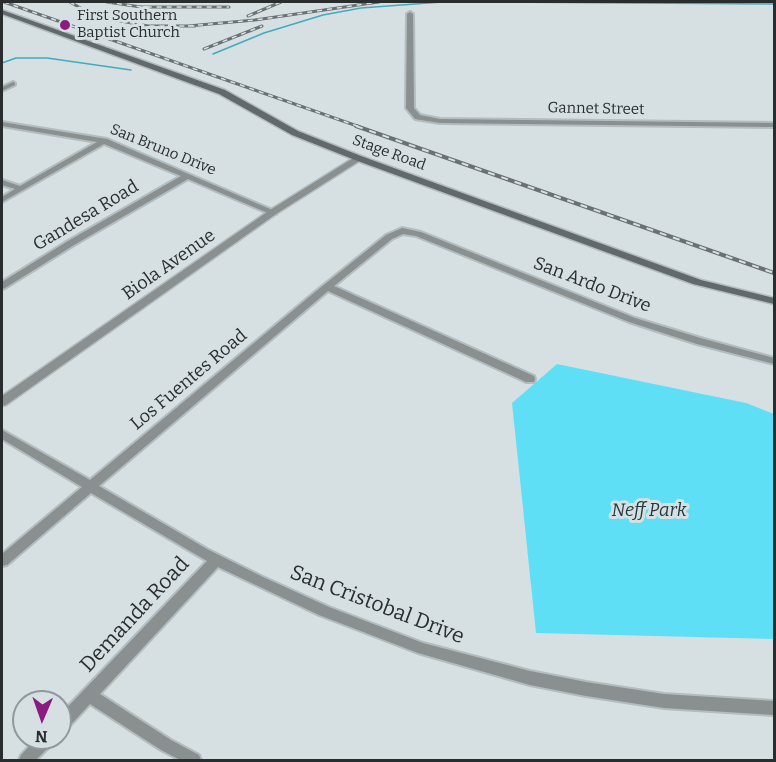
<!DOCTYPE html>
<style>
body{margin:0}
#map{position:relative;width:776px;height:762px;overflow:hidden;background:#d6e0e3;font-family:Bitter,serif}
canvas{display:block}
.frame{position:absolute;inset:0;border:3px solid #292d2e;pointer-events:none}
.north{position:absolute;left:12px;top:690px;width:60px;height:60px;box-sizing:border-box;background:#d6e0e3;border:2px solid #91989b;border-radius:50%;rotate:182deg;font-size:16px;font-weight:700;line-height:24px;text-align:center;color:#292d2e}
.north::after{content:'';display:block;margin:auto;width:21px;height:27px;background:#8a1c80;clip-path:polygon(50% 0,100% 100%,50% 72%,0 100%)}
</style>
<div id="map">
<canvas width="776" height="762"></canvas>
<div class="frame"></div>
<div class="north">N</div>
</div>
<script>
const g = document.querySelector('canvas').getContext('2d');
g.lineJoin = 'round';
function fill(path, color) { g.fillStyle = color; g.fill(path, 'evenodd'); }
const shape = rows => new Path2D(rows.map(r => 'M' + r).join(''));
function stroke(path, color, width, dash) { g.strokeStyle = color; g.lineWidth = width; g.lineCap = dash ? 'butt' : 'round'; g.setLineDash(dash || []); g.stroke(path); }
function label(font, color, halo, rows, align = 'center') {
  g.font = font + ' Bitter,serif'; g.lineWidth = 6; g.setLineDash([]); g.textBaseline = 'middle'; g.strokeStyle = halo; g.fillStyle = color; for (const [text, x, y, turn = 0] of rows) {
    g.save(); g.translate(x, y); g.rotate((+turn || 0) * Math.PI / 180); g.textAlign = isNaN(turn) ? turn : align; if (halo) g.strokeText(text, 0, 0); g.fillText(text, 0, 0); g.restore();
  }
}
const green = shape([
 [557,364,746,403,774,414,774,639,536,633,512,403]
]);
const stream = shape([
 [497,2,774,4],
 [213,54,264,33,323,15,361,8,442,2],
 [2,63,16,58,47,58,131,70]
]);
const minor = shape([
 [410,12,413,14,414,108,420,115,440,119,774,123,774,127,440,123,415,119,406,108,407,14,410,12],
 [13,82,15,83,15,85,2,91,2,87,13,82],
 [2,122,107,139,277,212,276,214,270,214,188,179,74,245,5,288,2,289,2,282,68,241,181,176,104,144,2,202,2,197,15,189,2,185,2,180,20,186,97,142,2,126,2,122],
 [402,228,421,232,635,318,704,339,774,358,774,364,697,344,629,322,416,236,403,234,392,239,334,286,534,376,535,379,534,382,526,382,328,291,99,486,207,549,263,577,329,607,423,643,530,671,586,682,664,694,774,701,774,715,664,708,586,696,530,685,418,653,319,615,218,567,100,694,171,740,199,755,201,760,180,760,161,750,90,704,65,731,60,733,60,715,207,561,91,493,7,565,2,566,2,554,82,487,2,439,2,430,90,480,315,292,386,235,402,228],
 [37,738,55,738,53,743,36,760,19,760,21,755,37,738]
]);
const tertiary = shape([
 [358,155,362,158,361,160,276,214,6,405,2,406,2,396,270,210,358,155]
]);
const secondary = shape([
 [2,10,225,90,298,131,361,156,701,280,774,298,774,304,693,284,355,160,292,135,219,94,2,14,2,10]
]);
const railFar1 = shape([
 [4,2,360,127],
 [70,2,89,13],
 [107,2,141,7,229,7],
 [248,16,281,2],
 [110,19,148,26,195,26],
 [188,26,255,20,379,2],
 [204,49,262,26]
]);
const rail = shape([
 [356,126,774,273]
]);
const markers = [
 [65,25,6,"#8a1c80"]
];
const farPoinames = [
 ["First Southern",77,16],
 ["Baptist Church",77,33]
];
const farStreetnames = [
 ["Gannet Street",596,109,1],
 ["San Bruno Drive",163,150,22],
 ["Stage Road",389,153,20]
];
const streetNames = [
 ["Gandesa Road",86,216,-31],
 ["Biola Avenue",169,265,-35],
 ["San Ardo Drive",592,285,21],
 ["Los Fuentes Road",189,380,-40]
];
const parkNames = [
 ["Neff Park",649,511]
];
const nearStreetnames = [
 ["San Cristobal Drive",377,605,21],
 ["Demanda Road",135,615,-47]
];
fill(green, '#5fdff6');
stroke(stream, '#43aabc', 1.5);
stroke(minor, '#b3bcbf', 4);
stroke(tertiary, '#b3bcbf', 3);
stroke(secondary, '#b3bcbf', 3);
fill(minor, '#8a8f8f');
fill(tertiary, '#8a8f8f');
fill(secondary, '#62696a');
stroke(railFar1, '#6b7173', 3);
stroke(rail, '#6b7173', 4);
stroke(railFar1, '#d6e0e3', 1.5, [5]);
stroke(rail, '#d6e0e3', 2, [7]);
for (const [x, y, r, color] of markers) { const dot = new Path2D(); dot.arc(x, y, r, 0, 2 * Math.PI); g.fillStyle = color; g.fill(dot); stroke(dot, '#d6e0e3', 2); }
label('15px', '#292d2e', '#d6e0e3', farPoinames, 'left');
label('15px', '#292d2e', '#d6e0e3', farStreetnames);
label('18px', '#292d2e', '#d6e0e3', streetNames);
label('italic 18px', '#223a3e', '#d6e0e3', parkNames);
label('21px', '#292d2e', '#d6e0e3', nearStreetnames);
</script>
